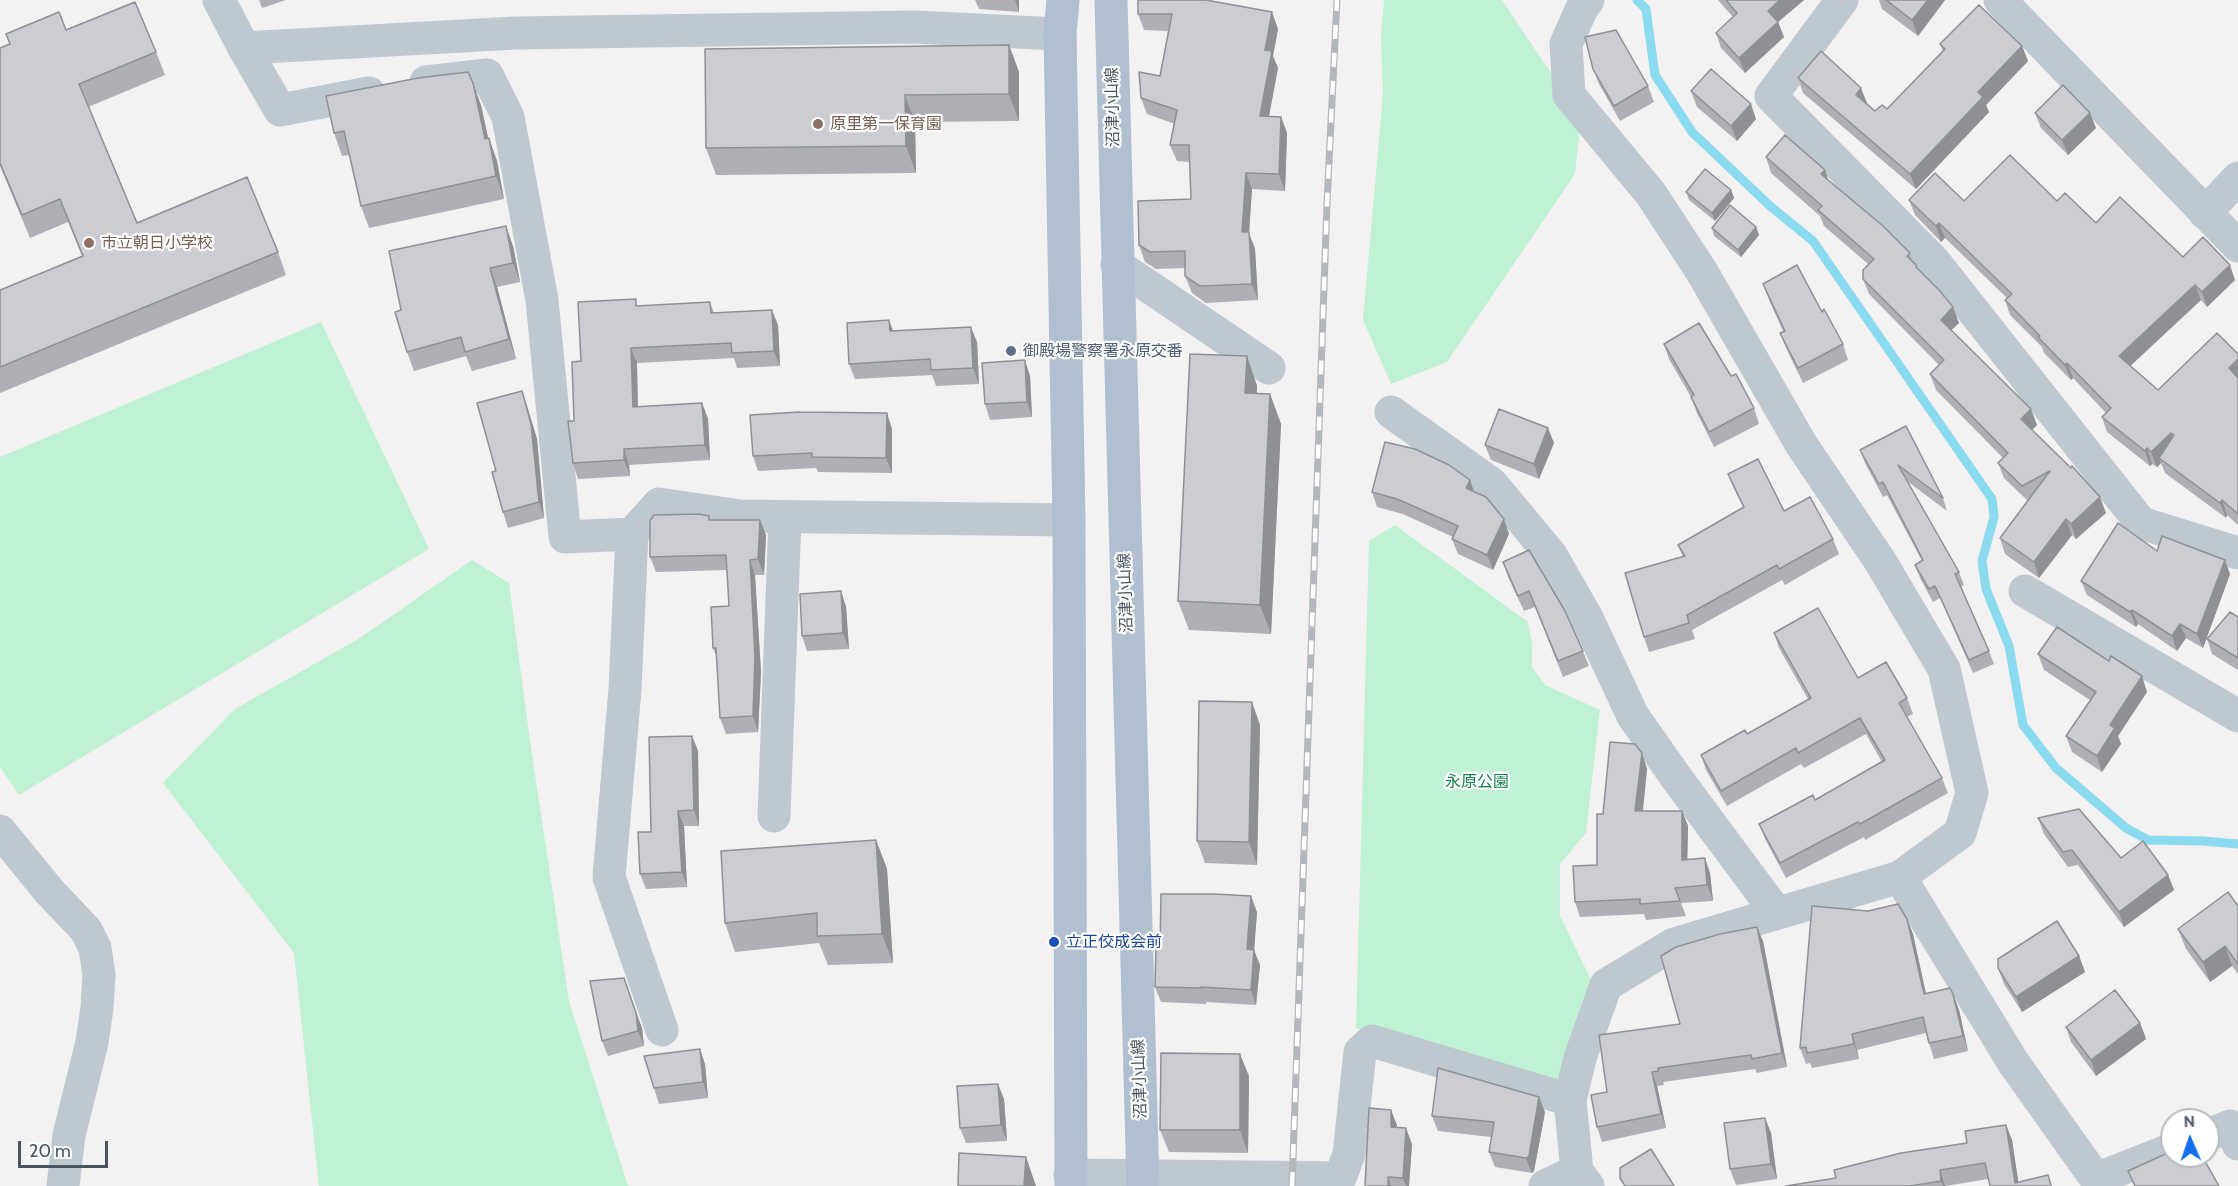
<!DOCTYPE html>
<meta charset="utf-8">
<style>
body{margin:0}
#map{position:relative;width:2238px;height:1186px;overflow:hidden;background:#f3f1f1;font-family:Cabin,sans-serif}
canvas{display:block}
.north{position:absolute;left:2160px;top:1108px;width:60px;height:60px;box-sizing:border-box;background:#fff;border:2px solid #b6bbbf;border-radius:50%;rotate:358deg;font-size:16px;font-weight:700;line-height:24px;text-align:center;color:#48545f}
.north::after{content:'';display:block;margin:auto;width:21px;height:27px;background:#1270ec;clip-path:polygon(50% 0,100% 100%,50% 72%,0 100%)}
.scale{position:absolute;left:18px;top:1141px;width:90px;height:27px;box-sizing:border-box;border:3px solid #48545f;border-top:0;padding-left:8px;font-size:18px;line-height:21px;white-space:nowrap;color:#48545f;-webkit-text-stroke:4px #fff;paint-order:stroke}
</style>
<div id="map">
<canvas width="2238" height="1186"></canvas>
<div class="north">N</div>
<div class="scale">20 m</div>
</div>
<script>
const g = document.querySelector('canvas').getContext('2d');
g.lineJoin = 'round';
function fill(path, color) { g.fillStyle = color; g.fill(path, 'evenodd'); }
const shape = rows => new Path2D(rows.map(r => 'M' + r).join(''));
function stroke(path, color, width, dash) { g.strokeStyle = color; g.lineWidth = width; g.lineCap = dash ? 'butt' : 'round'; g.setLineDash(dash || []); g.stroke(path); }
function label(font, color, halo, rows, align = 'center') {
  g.font = font + ' Cabin,"Noto Sans JP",sans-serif'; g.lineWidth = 4.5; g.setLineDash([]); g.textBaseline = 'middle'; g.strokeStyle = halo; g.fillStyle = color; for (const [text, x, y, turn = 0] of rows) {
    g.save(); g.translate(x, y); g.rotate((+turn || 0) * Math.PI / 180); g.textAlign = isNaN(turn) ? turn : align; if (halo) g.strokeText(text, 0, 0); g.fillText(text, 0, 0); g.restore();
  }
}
const green = shape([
 [1384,0,1502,0,1581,118,1575,174,1447,362,1391,384,1363,320,1383,94,1381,36],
 [321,322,429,549,19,795,0,767,0,457],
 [1395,525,1528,622,1532,643,1532,667,1545,685,1600,710,1586,833,1560,864,1560,916,1595,988,1567,1091,1356,1028,1369,541],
 [472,560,509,583,530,741,569,1001,628,1186,319,1186,294,953,163,783,235,709,360,638]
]);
const stream = shape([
 [1637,0,1646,9,1655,75,1692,132,1770,206,1813,241,1992,499,1994,517,1982,561,1986,589,2009,646,2023,725,2056,768,2126,828,2148,840,2203,841,2238,844]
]);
const minor = shape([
 [219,0,244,48,280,110,369,93],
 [1842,0,1771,96,1933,260,2141,523,2238,553],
 [2000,0,2238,246],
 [244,48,516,33,914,27,1060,34],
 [426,82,487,75,508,117,542,300,565,537,632,534],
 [2205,213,2238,178],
 [1117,265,1269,368],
 [1391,412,1492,484,1551,555,1587,618,1633,716,1678,780,1776,912],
 [2025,591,2238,716],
 [774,816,785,517],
 [0,831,49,891,86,930,95,948,99,975,97,1008,92,1042,69,1135,63,1186],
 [1900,877,2013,1062,2096,1179,2098,1186],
 [662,1030,609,877,625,689,632,534,659,504,740,516,1069,520],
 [2208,1135,2230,1126,2238,1144],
 [1070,1175,1340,1178,1349,1154,1360,1052,1372,1041,1570,1100],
 [2096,1179,2172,1149],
 [1545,1186,1577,1171],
 [1588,1186,1577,1171,1570,1100,1580,1058,1606,985,1674,944,1900,877,1960,833,1972,793,1944,669,1880,561,1801,444,1702,272,1651,194,1569,95,1566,44,1582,8,1588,0]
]);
const major = shape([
 [1063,0,1060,34,1069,520,1071,1186],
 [1111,0,1143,1186]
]);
const rail = shape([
 [1292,1186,1327,203,1337,0]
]);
const wall = shape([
 [259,0,286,0,262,8],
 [975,0,1019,0,1019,12,979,9],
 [1138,0,1278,29,1273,56,1278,68,1269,116,1281,117,1287,133,1285,191,1252,189,1249,233,1255,249,1258,300,1206,303,1192,293,1185,276,1185,268,1156,269,1145,262,1139,245,1191,199,1189,162,1177,161,1170,145,1175,124,1147,114,1141,98,1160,76,1168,31,1144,30,1138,14],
 [1718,0,1804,0,1778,22,1784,37,1745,73,1721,48,1716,33,1733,17],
 [1879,0,1945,0,1918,36,1882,9],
 [66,30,156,52,165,75,88,107,137,223,278,252,286,275,0,393,0,290,82,256,68,222,30,238,0,166,0,48],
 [1940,44,2022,46,2028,61,1986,105,1989,112,1916,189,1803,93,1798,78,1867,103,1875,111,1887,109,1943,51],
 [1009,45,1019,72,1019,121,915,122,916,173,716,175,706,148],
 [1593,69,1648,86,1654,102,1620,121,1599,84],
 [1691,91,1756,119,1737,141,1697,107],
 [481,105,488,138,497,161,504,199,369,228,361,206,350,155,342,156,334,133],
 [2035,113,2096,128,2068,155,2041,128],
 [1766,157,1825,170,1828,180,1910,253,1912,261,1959,323,1951,330,2037,425,2032,430,2106,513,2076,539,2072,535,2039,578,2005,554,2000,538,2028,501,2004,478,1998,463,2003,458,1936,390,1930,374,1939,365,1869,294,1863,279,1868,264,1824,226,1820,216,1771,173],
 [1731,190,1734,198,1715,221,1689,200,1686,192],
 [1909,200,1964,201,2057,201,2096,223,2183,257,2235,280,2207,307,2201,300,2130,366,2158,390,2238,354,2238,525,2227,515,2226,518,2165,473,2161,463,2157,467,2152,464,2150,466,2107,432,2102,417,2106,413,2073,378,2071,380,2044,353,2042,347,2010,315,2005,300,2007,298,1945,238,1941,242,1915,215],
 [1756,227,1759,235,1741,257,1714,236,1712,228],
 [513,246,520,282,497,287,516,359,472,371,466,356,414,371,407,352,401,310],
 [1763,284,1822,312,1843,344,1848,360,1803,383,1786,348,1780,333,1783,331,1769,300],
 [710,302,714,313,778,325,780,366,737,368,734,358,637,363,638,407,702,403,708,419,710,460,629,465,630,476,578,479,573,463,574,421,581,361,639,306],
 [893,331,977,342,979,384,936,386,932,375,855,379,849,364],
 [1664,344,1731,376,1754,408,1759,424,1714,447,1697,413,1691,397,1669,359],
 [1247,356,1257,386,1257,394,1270,394,1281,424,1271,634,1189,630,1178,601],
 [1030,376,1032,417,990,420,985,404],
 [527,406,537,439,544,518,508,528,503,512,496,471],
 [1906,426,1943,498,1947,511,1907,481,1959,572,1964,585,1961,587,1989,651,1994,664,1973,673,1940,598,1933,602,1920,578,1915,565,1922,561,1887,495,1883,497,1865,463,1860,450],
 [892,429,892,473,818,472,816,468,758,471,753,456],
 [1554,443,1539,479,1491,460,1485,445],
 [1728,474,1784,511,1833,539,1839,554,1785,585,1782,580,1692,630,1695,639,1649,652,1644,637,1683,557,1678,545,1743,507,1734,489],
 [1470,480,1474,492,1509,534,1493,570,1458,554,1452,539,1453,537,1403,514,1377,507,1372,492],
 [711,520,760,520,766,535,764,575,755,575,761,672,758,732,726,734,720,718,717,658,713,648,729,606,727,570,656,572,650,557],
 [2157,551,2230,574,2203,648,2186,638,2177,651,2138,624,2136,627,2087,595,2081,581],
 [1503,562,1583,651,1589,666,1563,677,1535,607,1524,611,1508,577],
 [841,591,846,607,849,649,807,651,802,636],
 [2238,617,2238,670,2212,654,2207,639],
 [1774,633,1858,678,1907,698,1913,714,1907,717,1942,778,1948,793,1865,840,1864,837,1786,878,1765,839,1759,824,1815,800,1882,762,1866,734,1804,768,1801,764,1727,806,1706,770,1701,755,1747,734,1808,699,1779,648],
 [2038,654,2109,661,2147,692,2118,736,2121,744,2102,772,2072,752,2066,736,2090,700,2044,670],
 [1260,725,1257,865,1205,863,1197,841],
 [692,736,698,751,699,826,684,826,687,887,646,889,640,874,651,832],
 [1642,753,1647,769,1643,811,1682,811,1688,826,1687,860,1710,873,1713,901,1681,903,1686,916,1646,920,1644,914,1580,917,1575,902,1597,865,1603,814],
 [2038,818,2121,858,2168,875,2174,890,2124,927,2078,865,2068,867,2044,834],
 [876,840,887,869,893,963,828,965,819,943,735,952,725,923],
 [2238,906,2238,974,2232,966,2210,982,2186,949,2178,929],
 [1257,912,1254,950,1260,965,1256,1005,1206,1002,1206,1004,1161,1002,1155,987,1160,947],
 [1907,919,1913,934,1926,993,1953,994,1959,1010,1968,1051,1934,1059,1929,1043,1926,1033,1857,1050,1859,1059,1812,1068,1810,1063,1806,1064,1800,1048],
 [1763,941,1787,1067,1757,1073,1755,1069,1663,1082,1664,1085,1657,1086,1666,1128,1602,1142,1597,1127,1607,1092,1680,1024],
 [2079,956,2085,972,2022,1012,2004,984,1998,968],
 [2140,1023,2146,1039,2096,1076,2071,1042,2066,1027],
 [642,1028,644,1046,608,1056,602,1041],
 [705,1064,708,1098,659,1104,654,1088],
 [1249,1076,1248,1153,1169,1152,1160,1130],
 [1004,1099,1007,1141,966,1143,960,1128],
 [1545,1112,1534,1171,1532,1173,1495,1167,1489,1152,1491,1137,1438,1131,1432,1116],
 [1765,1118,1771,1133,1777,1179,1736,1185,1730,1169],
 [1397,1125,1397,1128,1412,1144,1409,1186,1365,1186],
 [2006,1125,2012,1140,2018,1182,2048,1175,2052,1186,1990,1186,1988,1179,1945,1186,1786,1186,1836,1178,1967,1143]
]);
const shadedWall = shape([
 [1015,0,1019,0,1019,12],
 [1780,0,1804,0,1778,22,1784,37,1745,73,1739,58,1768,11],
 [1928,0,1945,0,1918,36,1912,20],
 [1272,12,1278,29,1273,56,1278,68,1266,132,1260,116,1265,50],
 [1009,45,1019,72,1019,121,1009,94],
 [2022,46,2028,61,1986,105,1989,112,1916,189,1910,174,1978,92],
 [473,83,481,105,491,151,489,138,497,161,504,199,496,176,485,139],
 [1861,88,1867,103,1862,110,1856,95],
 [905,95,915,122,916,173,906,146],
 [1751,104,1756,119,1737,141,1731,126],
 [2090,113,2096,128,2068,155,2062,140],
 [1281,117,1287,133,1285,191,1279,174],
 [1825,170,1830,186,1821,174],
 [1246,173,1252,189,1249,233,1255,249,1258,300,1252,284,1242,232],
 [1731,190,1734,198,1715,221,1712,213],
 [1939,223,1945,238,1941,242,1936,226],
 [506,226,513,246,520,282,513,263],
 [1756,227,1759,235,1741,257,1738,250],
 [2230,265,2235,280,2207,307,2202,292],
 [490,268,497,287,516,359,509,339],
 [2195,285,2201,300,2125,371,2119,356],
 [1953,307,1959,323,1946,335,1941,320],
 [772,310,778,325,780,366,774,351],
 [889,320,895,336,890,331],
 [971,327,977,342,979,384,973,368],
 [631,348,637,363,638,423,633,407],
 [1247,356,1257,386,1255,422,1245,393],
 [2238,359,2238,380,2229,368],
 [1025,360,1030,376,1032,417,1027,402],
 [2067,363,2073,378,2071,380,2065,365],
 [522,391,527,406,537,439,544,518,539,502],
 [1270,394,1281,424,1271,634,1260,605],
 [702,403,708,419,710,460,705,445],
 [2031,409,2037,425,2027,435,2021,419],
 [887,413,892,429,892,473,886,458],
 [1548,428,1554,443,1539,479,1534,464],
 [2171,433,2177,449,2159,458,2161,463,2157,467,2151,452],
 [2147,448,2152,464,2150,466,2145,451],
 [624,449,629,465,630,476,624,460],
 [1470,480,1475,495,1466,488],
 [2100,497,2106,513,2076,539,2071,524],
 [2222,500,2227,515,2226,518,2220,503],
 [1504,519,1509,534,1493,570,1487,555],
 [2066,519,2072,535,2039,578,2034,562],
 [760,520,766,535,764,575,758,559],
 [750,560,755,575,761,672,758,732,753,716],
 [2225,560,2230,574,2203,648,2197,634],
 [841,591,846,607,849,649,843,633],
 [2132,610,2138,624,2136,627,2130,612],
 [2180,624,2186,638,2177,651,2172,636],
 [2142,676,2147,692,2118,736,2121,744,2102,772,2097,756,2110,725],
 [1252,702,1260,725,1257,865,1249,842],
 [692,736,698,751,699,826,694,810],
 [1642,753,1647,769,1641,826,1635,811],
 [678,811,684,826,687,887,682,872],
 [1682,811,1688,826,1687,876,1682,860],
 [876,840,887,869,893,963,882,934],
 [1705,858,1710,873,1713,901,1707,885],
 [2168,875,2174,890,2124,927,2119,912],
 [1251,896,1257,912,1253,965,1247,949],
 [1907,919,1913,934,1929,1009,1924,994],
 [1757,927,1763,941,1787,1067,1782,1053],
 [2225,946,2232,966,2210,982,2203,962],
 [1254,950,1260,965,1256,1005,1251,990],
 [2079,956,2085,972,2022,1012,2016,997],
 [624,978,642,1028,644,1046,638,1031],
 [1953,994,1959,1010,1968,1051,1963,1036],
 [2140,1023,2146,1039,2096,1076,2091,1060],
 [1852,1034,1857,1050,1859,1059,1854,1044],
 [700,1049,705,1064,708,1098,703,1082],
 [1240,1054,1249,1076,1248,1153,1240,1130],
 [1652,1072,1657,1086,1666,1128,1661,1114],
 [998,1084,1004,1099,1007,1141,1001,1125],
 [1539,1097,1545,1112,1534,1171,1532,1173,1526,1158],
 [1391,1110,1397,1125,1396,1143,1391,1127],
 [1765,1118,1771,1133,1777,1179,1771,1164],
 [2006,1125,2012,1140,2019,1186,2015,1183],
 [1406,1128,1412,1144,1409,1186,1406,1186,1403,1178],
 [1026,1157,1036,1186,1024,1186],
 [1940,1170,1945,1186,1943,1186,1941,1181],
 [1388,1177,1391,1186,1388,1186]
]);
const building = shape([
 [1138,0,1206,0,1272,12,1265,50,1272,51,1260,116,1281,117,1279,174,1246,173,1242,232,1249,232,1252,284,1200,286,1185,276,1185,251,1150,252,1139,245,1138,201,1191,199,1189,145,1170,145,1177,110,1141,98,1139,72,1160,76,1172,14,1138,14,1138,0],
 [1726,0,1780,0,1768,11,1778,22,1739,58,1716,33,1737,13,1726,0],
 [1886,0,1928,0,1912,20,1886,0],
 [135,2,156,52,79,84,137,223,247,177,278,252,0,367,0,290,83,256,60,199,22,215,0,163,0,48,10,44,6,34,59,12,66,30,135,2],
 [1979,5,2022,46,1978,92,1983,97,1910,174,1798,78,1821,51,1861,88,1856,95,1875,111,1882,105,1887,109,1945,49,1940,44,1979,5],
 [1616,30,1648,86,1614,106,1593,69,1585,37,1616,30],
 [1009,45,1009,94,905,95,906,146,706,148,705,49,1009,45],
 [1711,69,1751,104,1731,126,1691,91,1711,69],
 [468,72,473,83,485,139,489,138,496,176,361,206,344,131,334,133,326,96,418,78,468,72],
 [2063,85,2090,113,2062,140,2035,113,2063,85],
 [1785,135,1825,170,1821,174,1883,226,1910,253,1907,256,1917,266,1916,267,1939,290,1953,307,1941,320,2031,409,2021,419,2071,468,2072,466,2100,497,2071,524,2066,519,2034,562,2000,538,2050,471,2022,486,1998,463,2008,453,1930,374,1944,360,1863,279,1863,270,1874,259,1818,210,1822,206,1766,157,1785,135],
 [2010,155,2057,201,2065,193,2096,223,2120,197,2183,257,2203,237,2230,265,2202,292,2195,285,2119,356,2158,390,2217,333,2238,354,2238,359,2229,368,2238,378,2238,514,2222,500,2220,503,2159,458,2174,435,2171,433,2151,452,2147,448,2145,451,2102,417,2111,408,2067,363,2065,365,2038,337,2040,336,2005,300,2012,294,1939,223,1936,226,1909,200,1935,173,1964,201,2010,155],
 [1705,169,1731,190,1712,213,1686,192,1705,169],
 [1730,205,1756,227,1738,250,1712,228,1730,205],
 [506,226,513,263,490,268,509,339,465,352,461,337,407,352,395,312,401,310,389,251,506,226],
 [1797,265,1822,312,1824,309,1843,344,1798,368,1780,333,1785,331,1763,284,1797,265],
 [636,299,636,306,710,302,711,313,772,310,774,351,732,353,731,343,631,348,633,407,702,403,705,445,624,449,624,460,573,463,568,421,574,421,572,362,581,361,578,302,636,299],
 [889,320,890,331,971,327,973,368,931,370,930,359,849,364,847,323,889,320],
 [1699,323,1731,376,1736,374,1754,408,1709,432,1691,397,1694,395,1664,344,1699,323],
 [1190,354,1247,356,1245,393,1270,394,1260,605,1178,601,1190,354],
 [1025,360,1027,402,985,404,982,363,1025,360],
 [522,391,531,424,539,502,503,512,492,472,496,471,477,403,522,391],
 [1499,409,1548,428,1534,464,1485,445,1499,409],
 [799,412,887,413,886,458,812,457,812,453,753,456,750,415,799,412],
 [1906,426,1943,498,1898,465,1959,572,1955,574,1989,651,1969,660,1935,586,1929,589,1915,565,1923,560,1883,482,1879,484,1860,450,1906,426],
 [1385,442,1415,449,1449,465,1470,480,1466,488,1486,497,1504,519,1487,555,1452,539,1458,526,1397,499,1372,492,1385,442],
 [1758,459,1784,511,1810,497,1833,539,1779,569,1777,565,1687,615,1689,623,1644,637,1625,573,1685,556,1678,545,1744,507,1728,474,1758,459],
 [699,514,709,516,709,520,760,520,758,559,750,560,755,657,753,716,720,718,716,648,713,648,711,607,729,606,726,555,650,557,650,521,654,515,699,514],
 [2118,523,2157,551,2162,536,2225,560,2197,634,2180,624,2172,636,2132,610,2130,612,2081,581,2118,523],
 [1529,550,1565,611,1583,651,1558,661,1529,591,1518,596,1503,562,1529,550],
 [841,591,843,633,802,636,800,594,841,591],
 [1818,608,1858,678,1886,662,1907,698,1899,703,1942,778,1860,824,1858,822,1780,863,1759,824,1813,795,1815,800,1885,760,1860,718,1798,753,1796,748,1721,791,1701,755,1745,730,1747,734,1811,698,1774,633,1818,608],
 [2230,612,2238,617,2238,658,2207,639,2230,612],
 [2057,627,2109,661,2111,656,2142,676,2110,725,2115,728,2097,756,2066,736,2096,692,2038,654,2057,627],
 [1199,701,1252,702,1249,842,1197,841,1199,701],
 [692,736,694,810,678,811,682,872,640,874,638,832,651,832,649,737,692,736],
 [1610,742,1635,744,1642,753,1635,811,1682,811,1682,860,1705,858,1707,885,1675,888,1680,901,1640,904,1640,899,1575,902,1573,866,1597,865,1597,814,1603,814,1610,742],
 [2079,809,2121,858,2143,841,2168,875,2119,912,2072,850,2063,852,2038,818,2079,809],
 [876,840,882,934,817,936,817,913,725,923,721,851,876,840],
 [2228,892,2238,906,2238,964,2225,946,2203,962,2178,929,2228,892],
 [1161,894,1214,894,1251,896,1247,949,1254,950,1251,990,1201,987,1201,988,1155,987,1156,947,1160,947,1161,894],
 [1898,904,1907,919,1924,994,1950,988,1953,994,1963,1036,1929,1043,1923,1017,1852,1034,1854,1044,1807,1053,1806,1047,1800,1048,1812,906,1868,911,1898,904],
 [2057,921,2079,956,2016,997,1998,968,1998,959,2057,921],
 [1757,927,1782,1053,1752,1059,1751,1055,1658,1068,1658,1071,1652,1072,1661,1114,1597,1127,1591,1095,1607,1092,1599,1035,1680,1024,1661,956,1676,947,1720,934,1757,927],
 [624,978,636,1013,638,1031,602,1041,590,981,624,978],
 [2115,990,2140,1023,2091,1060,2066,1027,2115,990],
 [700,1049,703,1082,654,1088,644,1056,700,1049],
 [1161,1053,1240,1054,1240,1130,1160,1130,1161,1053],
 [1438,1068,1539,1097,1529,1156,1526,1158,1489,1152,1494,1122,1432,1116,1438,1068],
 [998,1084,1001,1125,960,1128,957,1086,998,1084],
 [1369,1108,1391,1110,1391,1127,1406,1128,1403,1178,1388,1177,1388,1186,1365,1186,1369,1108],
 [1765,1118,1771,1164,1730,1169,1724,1123,1765,1118],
 [2006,1125,2015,1183,2048,1175,2051,1186,1990,1186,1985,1163,1940,1170,1941,1181,1910,1186,1786,1186,1836,1178,1834,1170,1901,1153,1967,1143,1965,1131,2006,1125],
 [1651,1149,1674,1186,1625,1186,1620,1178,1620,1168,1651,1149],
 [2172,1151,2172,1156,2202,1156,2219,1186,2135,1186,2128,1171,2172,1151],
 [959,1153,1026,1157,1024,1186,958,1186,959,1153]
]);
const markers = [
 [818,124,6,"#8d6e63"],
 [89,243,6,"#8d6e63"],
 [1011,351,6,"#5c6f8a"],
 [1054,942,6,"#1a4fb4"]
];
const streetNames = [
 ["沼津小山線",1113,107,-91],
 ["沼津小山線",1126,593,-92],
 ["沼津小山線",1140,1079,-92]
];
const educationNames = [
 ["原里第一保育園",830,124],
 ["市立朝日小学校",101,243]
];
const serviceNames = [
 ["御殿場警察署永原交番",1023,351]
];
const parkNames = [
 ["永原公園",1477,782]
];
const transitNames = [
 ["立正佼成会前",1066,942]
];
fill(green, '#bff2d3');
stroke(stream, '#8adaf0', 9);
stroke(minor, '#bec8d0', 33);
stroke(major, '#b0c0d0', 33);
stroke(rail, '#b3b6bb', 7);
stroke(rail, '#fff', 4.5, [14]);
fill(wall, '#afb0b5');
fill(shadedWall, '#8e9094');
fill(building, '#cbcdd3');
stroke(building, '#8e9094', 1.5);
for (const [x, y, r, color] of markers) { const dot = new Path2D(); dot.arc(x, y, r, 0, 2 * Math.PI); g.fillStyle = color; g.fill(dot); stroke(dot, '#fff', 2); }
label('16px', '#48545f', '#fff', streetNames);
label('16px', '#785e54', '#fff', educationNames, 'left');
label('16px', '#4e5e75', '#fff', serviceNames, 'left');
label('16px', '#14854d', '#fff', parkNames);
label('16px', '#164399', '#fff', transitNames, 'left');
</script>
